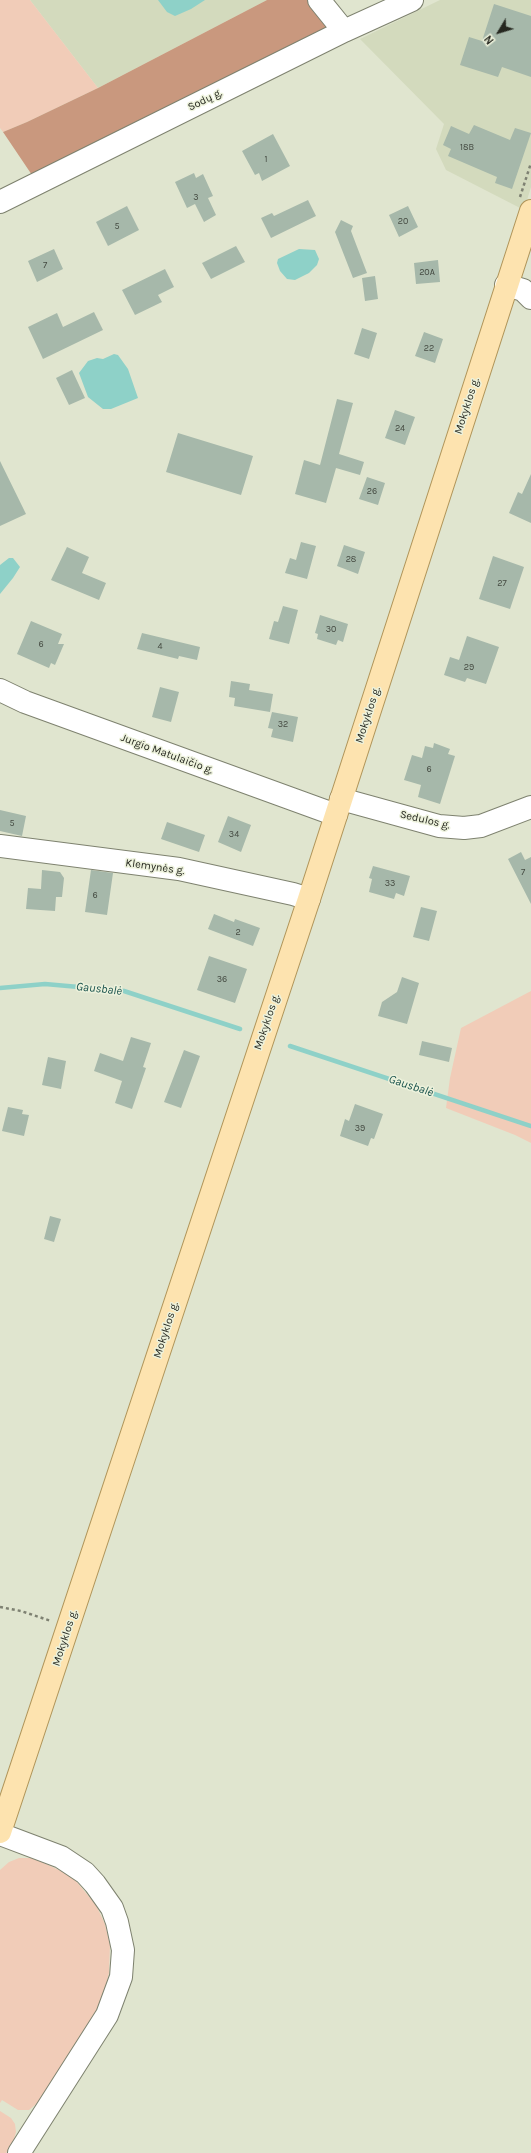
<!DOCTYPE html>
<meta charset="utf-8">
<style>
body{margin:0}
#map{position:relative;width:531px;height:2153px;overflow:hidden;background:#e0e5cf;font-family:Karla,sans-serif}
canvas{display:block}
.north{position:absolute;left:479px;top:12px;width:40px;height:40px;-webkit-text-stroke:3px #edf2dc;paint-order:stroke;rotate:232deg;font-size:11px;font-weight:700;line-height:16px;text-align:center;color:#25271f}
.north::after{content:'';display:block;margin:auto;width:14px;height:18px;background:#25271f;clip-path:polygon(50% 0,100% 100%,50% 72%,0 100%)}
</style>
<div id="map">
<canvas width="531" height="2153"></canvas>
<div class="north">N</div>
</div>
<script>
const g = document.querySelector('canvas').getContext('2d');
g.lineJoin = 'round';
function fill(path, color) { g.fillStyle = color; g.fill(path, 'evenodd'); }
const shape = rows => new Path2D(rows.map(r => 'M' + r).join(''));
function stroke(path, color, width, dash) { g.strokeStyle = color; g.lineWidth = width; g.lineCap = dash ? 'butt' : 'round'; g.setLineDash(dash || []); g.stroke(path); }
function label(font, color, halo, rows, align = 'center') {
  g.font = font + ' Karla,sans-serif'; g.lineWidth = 3; g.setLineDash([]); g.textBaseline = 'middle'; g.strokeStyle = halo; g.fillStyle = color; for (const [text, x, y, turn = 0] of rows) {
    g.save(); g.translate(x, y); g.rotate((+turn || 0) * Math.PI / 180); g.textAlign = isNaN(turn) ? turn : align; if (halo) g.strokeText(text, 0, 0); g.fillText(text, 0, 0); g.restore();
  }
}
const built = shape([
 [30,0,267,0,98,88],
 [440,0,531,0,531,187,524,210,446,170,436,149,444,124,360,39]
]);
const green = shape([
 [0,0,30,0,98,88,27,122,3,132,0,128],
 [531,991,531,1143,515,1135,446,1108,450,1078,461,1028],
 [19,1858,31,1858,44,1863,61,1871,76,1881,96,1905,105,1924,110,1945,109,1973,104,1993,91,2022,46,2092,35,2105,29,2110,18,2110,2,2100,0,2103,0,1870,9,1862],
 [0,2111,11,2118,15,2124,16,2132,13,2143,6,2153,0,2153]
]);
const forest = shape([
 [267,0,309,0,328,29,34,178,3,132,27,122,98,88]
]);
const water = shape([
 [158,0,205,0,191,9,175,16,167,12],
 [299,249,315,250,319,259,317,265,309,273,295,280,287,279,280,271,277,263,278,259],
 [114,354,118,355,128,369,138,398,111,409,103,409,88,397,79,373,88,361,97,358,103,359],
 [9,558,13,558,20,567,13,578,0,594,0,565]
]);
const stream = shape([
 [0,988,45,984,124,991,240,1029],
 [290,1046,531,1126]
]);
const building = shape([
 [494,4,531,16,531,77,502,67,498,77,460,65,469,37,482,41],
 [474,125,510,140,515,128,531,133,512,189,495,183,497,177,448,156,451,149,443,145,451,126,469,134],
 [273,134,290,166,262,181,259,173,255,175,242,151],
 [194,173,196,178,203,174,213,196,208,198,216,215,204,222,195,204,187,208,175,182],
 [308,200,316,216,271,238,261,218,272,213,274,216],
 [127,206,139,230,108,246,96,222],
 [408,206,418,227,399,237,389,215],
 [341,220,353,226,351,231,367,273,353,278,335,232],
 [236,246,245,262,211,279,202,263],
 [54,249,63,269,37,282,28,261],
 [438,260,440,282,416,284,414,263],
 [165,269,174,287,158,295,162,302,135,315,122,290],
 [375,276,378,299,365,301,362,278],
 [94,312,103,330,43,359,28,327,57,313,63,327],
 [362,328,377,333,369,359,354,354],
 [424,332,443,339,435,363,415,356],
 [72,370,85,398,69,405,56,378],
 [337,399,353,403,339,454,364,462,360,475,336,468,326,503,295,494,304,460,320,465],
 [395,410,415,417,405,445,385,438],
 [178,433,253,456,241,495,166,472],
 [0,461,26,514,0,526],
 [531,474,531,523,509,513,518,492,522,494],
 [367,477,385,483,378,505,359,499],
 [301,542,316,546,307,579,285,573,290,558,296,560],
 [344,545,365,552,358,574,337,566],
 [67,547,89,557,82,573,106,583,99,600,51,580],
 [493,556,524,567,510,609,479,599],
 [283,606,298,610,289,644,269,639,274,621,278,622],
 [320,615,348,624,343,642,338,640,336,645,317,639,318,634,315,633],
 [31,621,62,634,58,644,64,644,55,665,51,663,49,668,17,654],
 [142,633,200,647,197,660,179,656,178,659,137,649],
 [467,636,499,647,486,684,467,678,465,682,444,675,450,657,459,660],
 [231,681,250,684,249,690,273,694,270,712,234,706,235,698,229,697],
 [160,687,179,692,171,722,152,717],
 [272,712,298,717,293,742,271,737,273,729,268,728],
 [434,743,450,749,448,754,455,756,440,804,418,797,421,785,404,780,412,755,422,758,425,746,433,748],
 [0,810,26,816,22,836,0,831],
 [228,816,251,825,241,852,218,842],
 [167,822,205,835,199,852,161,839],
 [521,852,525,860,531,857,531,904,508,859],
 [373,866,410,876,404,896,396,893,394,899,369,892,372,879,369,878],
 [42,870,60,872,64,878,62,897,56,897,55,911,26,909,28,888,41,889],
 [91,870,113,873,107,915,85,912],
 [421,907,437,911,429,941,413,937],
 [214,914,234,922,235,919,260,928,253,946,208,929],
 [209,956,247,969,235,1003,197,990],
 [402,977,419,983,407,1024,378,1016,382,1002,397,992],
 [131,1037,151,1043,143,1067,146,1068,132,1109,115,1103,122,1081,94,1071,100,1053,123,1061],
 [422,1041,452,1048,449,1062,419,1055],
 [184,1050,200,1056,181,1108,164,1102],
 [48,1057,66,1061,61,1089,42,1085],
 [355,1104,383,1114,374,1139,371,1138,368,1146,340,1136,345,1119,349,1121],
 [8,1107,23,1110,22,1114,29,1115,24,1136,2,1131],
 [50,1216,61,1219,54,1242,44,1239]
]);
const path = shape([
 [520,197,531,163],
 [0,1607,21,1611,51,1621]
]);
const minor = shape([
 [319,0,344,31],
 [0,202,344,31,412,0],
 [506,285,523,290,531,298],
 [0,690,25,702,336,815],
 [341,799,439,826,464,828,481,826,531,807],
 [0,846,179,869,293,894,309,899],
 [0,1834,61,1857,85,1873,95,1884,112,1908,117,1922,123,1950,121,1977,107,2015,19,2153]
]);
const major = shape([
 [0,1832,309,899,531,211]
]);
const numberNames = [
 ["18B",467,147],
 ["1",266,159],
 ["3",196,197],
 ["20",403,221],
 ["5",117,226],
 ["7",45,265],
 ["20A",427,272],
 ["22",429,348],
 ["24",400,428],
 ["26",372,491],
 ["28",351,559],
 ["27",502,583],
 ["30",331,629],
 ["6",41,644],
 ["4",160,646],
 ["29",469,667],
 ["32",283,724],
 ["6",429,769],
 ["5",12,823],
 ["34",234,834],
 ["7",523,872],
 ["33",390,883],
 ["6",95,895],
 ["2",238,932],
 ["36",222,979],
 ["39",360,1128]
];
const streetNames = [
 ["Sodų g.",205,100,-26],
 ["Mokyklos g.",467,406,-72],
 ["Mokyklos g.",368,715,-72],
 ["Jurgio Matulaičio g.",167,754,20],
 ["Sedulos g.",425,820,13],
 ["Klemynės g.",155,867,8],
 ["Mokyklos g.",267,1022,-71],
 ["Mokyklos g.",166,1330,-72],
 ["Mokyklos g.",65,1638,-72]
];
const waterNames = [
 ["Gausbalė",99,989,6],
 ["Gausbalė",411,1086,18]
];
fill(built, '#d3dabd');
fill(green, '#f1ccb8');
fill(forest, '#c9987e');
fill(water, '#8ed1c8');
stroke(stream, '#8ed1c8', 4.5);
fill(building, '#a6b8aa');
stroke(minor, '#7e826f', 24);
stroke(major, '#b0955a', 24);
stroke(path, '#7e8172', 2.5, [3, 3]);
stroke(minor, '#fff', 22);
stroke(major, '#fde3af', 22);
label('9px', '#454b42', null, numberNames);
label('11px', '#25271f', '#edf2dc', streetNames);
label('italic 12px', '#1a534d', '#edf2dc', waterNames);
</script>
